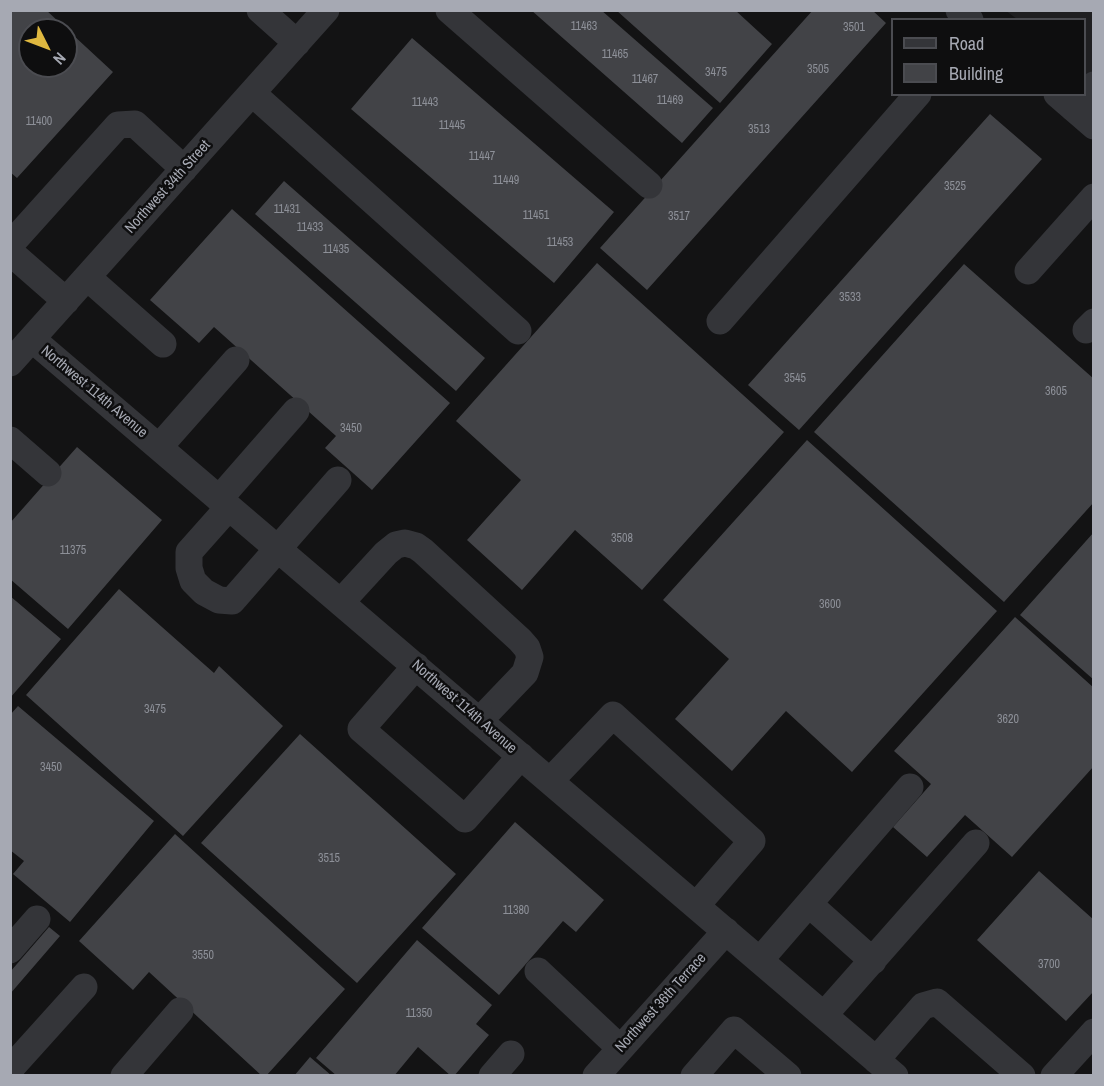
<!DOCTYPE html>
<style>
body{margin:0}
#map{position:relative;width:1104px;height:1086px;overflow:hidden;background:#131314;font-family:"Archivo Narrow",sans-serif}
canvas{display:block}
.frame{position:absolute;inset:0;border:12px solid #a6a9b3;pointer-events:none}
.legend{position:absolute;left:891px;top:18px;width:195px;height:78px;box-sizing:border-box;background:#0e0e0f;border:2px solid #4b4c51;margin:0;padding:8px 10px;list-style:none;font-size:18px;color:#a6a9b3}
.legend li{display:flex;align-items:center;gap:12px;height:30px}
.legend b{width:30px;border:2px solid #4b4c51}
.north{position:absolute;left:18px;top:18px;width:60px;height:60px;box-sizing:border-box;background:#0e0e0f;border:2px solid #4b4c51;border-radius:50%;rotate:132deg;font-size:16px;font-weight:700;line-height:24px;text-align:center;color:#a6a9b3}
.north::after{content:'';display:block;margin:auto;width:21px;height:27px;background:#dfb840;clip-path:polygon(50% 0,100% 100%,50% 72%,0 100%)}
</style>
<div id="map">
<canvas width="1104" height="1086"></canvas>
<div class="frame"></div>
<ul class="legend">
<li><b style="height:8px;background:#343539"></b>Road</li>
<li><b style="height:16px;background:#424347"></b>Building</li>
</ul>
<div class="north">N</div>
</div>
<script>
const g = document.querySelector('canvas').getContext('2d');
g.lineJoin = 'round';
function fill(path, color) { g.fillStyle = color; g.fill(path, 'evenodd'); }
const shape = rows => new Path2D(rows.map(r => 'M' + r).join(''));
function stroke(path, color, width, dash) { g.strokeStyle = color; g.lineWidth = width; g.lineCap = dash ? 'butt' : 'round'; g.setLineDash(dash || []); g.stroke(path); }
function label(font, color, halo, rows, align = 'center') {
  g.font = font + ' "Archivo Narrow",sans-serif'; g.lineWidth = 5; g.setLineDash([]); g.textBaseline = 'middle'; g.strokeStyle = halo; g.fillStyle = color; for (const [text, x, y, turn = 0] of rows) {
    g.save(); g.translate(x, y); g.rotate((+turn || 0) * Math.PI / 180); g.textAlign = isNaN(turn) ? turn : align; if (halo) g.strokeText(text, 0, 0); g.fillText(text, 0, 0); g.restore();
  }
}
const built = shape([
 [1006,11,1093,11,1093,85,1085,77,1084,20,1017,19]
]);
const building = shape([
 [10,10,46,10,113,72,17,178,10,172],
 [30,30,66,30,66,66,30,66],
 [531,10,601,10,713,108,682,143],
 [616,10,735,10,772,44,720,103],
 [813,10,872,10,886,23,647,290,600,248],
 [412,38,614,212,554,283,351,109],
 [990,114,1042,159,799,430,748,385],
 [284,181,485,358,456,391,255,214],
 [232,209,450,403,372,490,325,448,336,436,214,327,199,343,150,300],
 [597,263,784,432,642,590,575,530,522,590,467,540,521,480,456,421],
 [964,264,1094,379,1094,502,1004,602,814,432],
 [807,440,997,611,852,772,786,711,732,771,675,719,729,659,663,600],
 [77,447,162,520,68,629,10,579,10,523],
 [1094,532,1094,680,1020,615],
 [119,589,214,673,219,666,283,726,183,836,26,695],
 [10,596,61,639,10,698],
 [1015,617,1094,688,1094,766,1012,857,965,815,927,857,893,827,931,784,894,751],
 [18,706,154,821,70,922,13,874,24,861,10,850,10,715],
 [300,734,456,874,357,983,201,843],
 [515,822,604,900,576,932,563,921,499,995,422,928],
 [175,834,345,989,266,1076,262,1076,149,972,133,990,79,941],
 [1039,871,1094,920,1094,991,1066,1021,977,940],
 [49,927,60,936,10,994,10,972],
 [417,940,492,1005,476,1024,489,1035,454,1076,451,1076,418,1047,394,1076,337,1076,316,1058],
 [310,1057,332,1076,294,1076]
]);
const minor = shape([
 [260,10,297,43],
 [449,10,649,185],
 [959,10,970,20],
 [252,93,518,331],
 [1057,94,1094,126],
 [1073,108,1094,85],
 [10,245,118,125,135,124,184,169],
 [10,252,66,301],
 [1028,271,1094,197],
 [87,277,163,344],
 [720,321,918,94],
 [1086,330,1094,322],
 [32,339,895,1076],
 [10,363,326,10],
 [10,440,48,473],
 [159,447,236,360],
 [219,499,296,411],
 [229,507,189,552,189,568,193,581,204,592,219,600,232,601,338,480],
 [341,602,386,553,396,545,405,543,416,546,423,551,520,640,527,648,530,657,525,673,479,721],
 [416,666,361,729,465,819,521,756],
 [550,781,613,715,752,841,696,906],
 [809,904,873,961],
 [10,950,37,919],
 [760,960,910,787],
 [538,971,620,1048],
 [824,1015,976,843],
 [876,1060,923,1006,937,1002,1022,1076],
 [11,1068,84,987],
 [124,1076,180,1011],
 [492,1076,511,1054],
 [596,1076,726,931],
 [694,1076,734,1030,788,1076],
 [1054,1076,1094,1032]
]);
const numberNames = [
 ["11463",584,27],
 ["3501",854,28],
 ["11465",615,55],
 ["3505",818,70],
 ["3475",716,73],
 ["11467",645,80],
 ["11469",670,101],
 ["11443",425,103],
 ["11400",39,122],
 ["11445",452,126],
 ["3513",759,130],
 ["11447",482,157],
 ["11449",506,181],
 ["3525",955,187],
 ["11431",287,210],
 ["11451",536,216],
 ["3517",679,217],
 ["11433",310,228],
 ["11453",560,243],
 ["11435",336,250],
 ["3533",850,298],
 ["3545",795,379],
 ["3605",1056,392],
 ["3450",351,429],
 ["3508",622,539],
 ["11375",73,551],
 ["3600",830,605],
 ["3475",155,710],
 ["3620",1008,720],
 ["3450",51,768],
 ["3515",329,859],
 ["11380",516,911],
 ["3550",203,956],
 ["3700",1049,965],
 ["11350",419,1014]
];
const streetNames = [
 ["Northwest 34th Street",168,187,-48],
 ["Northwest 114th Avenue",94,392,40],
 ["Northwest 114th Avenue",464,707,41],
 ["Northwest 36th Terrace",661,1003,-48]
];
fill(built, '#1f1f21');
fill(building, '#424347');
stroke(minor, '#343539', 27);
label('12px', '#8d9098', null, numberNames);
label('15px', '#a6a9b3', '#0e0e0f', streetNames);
</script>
